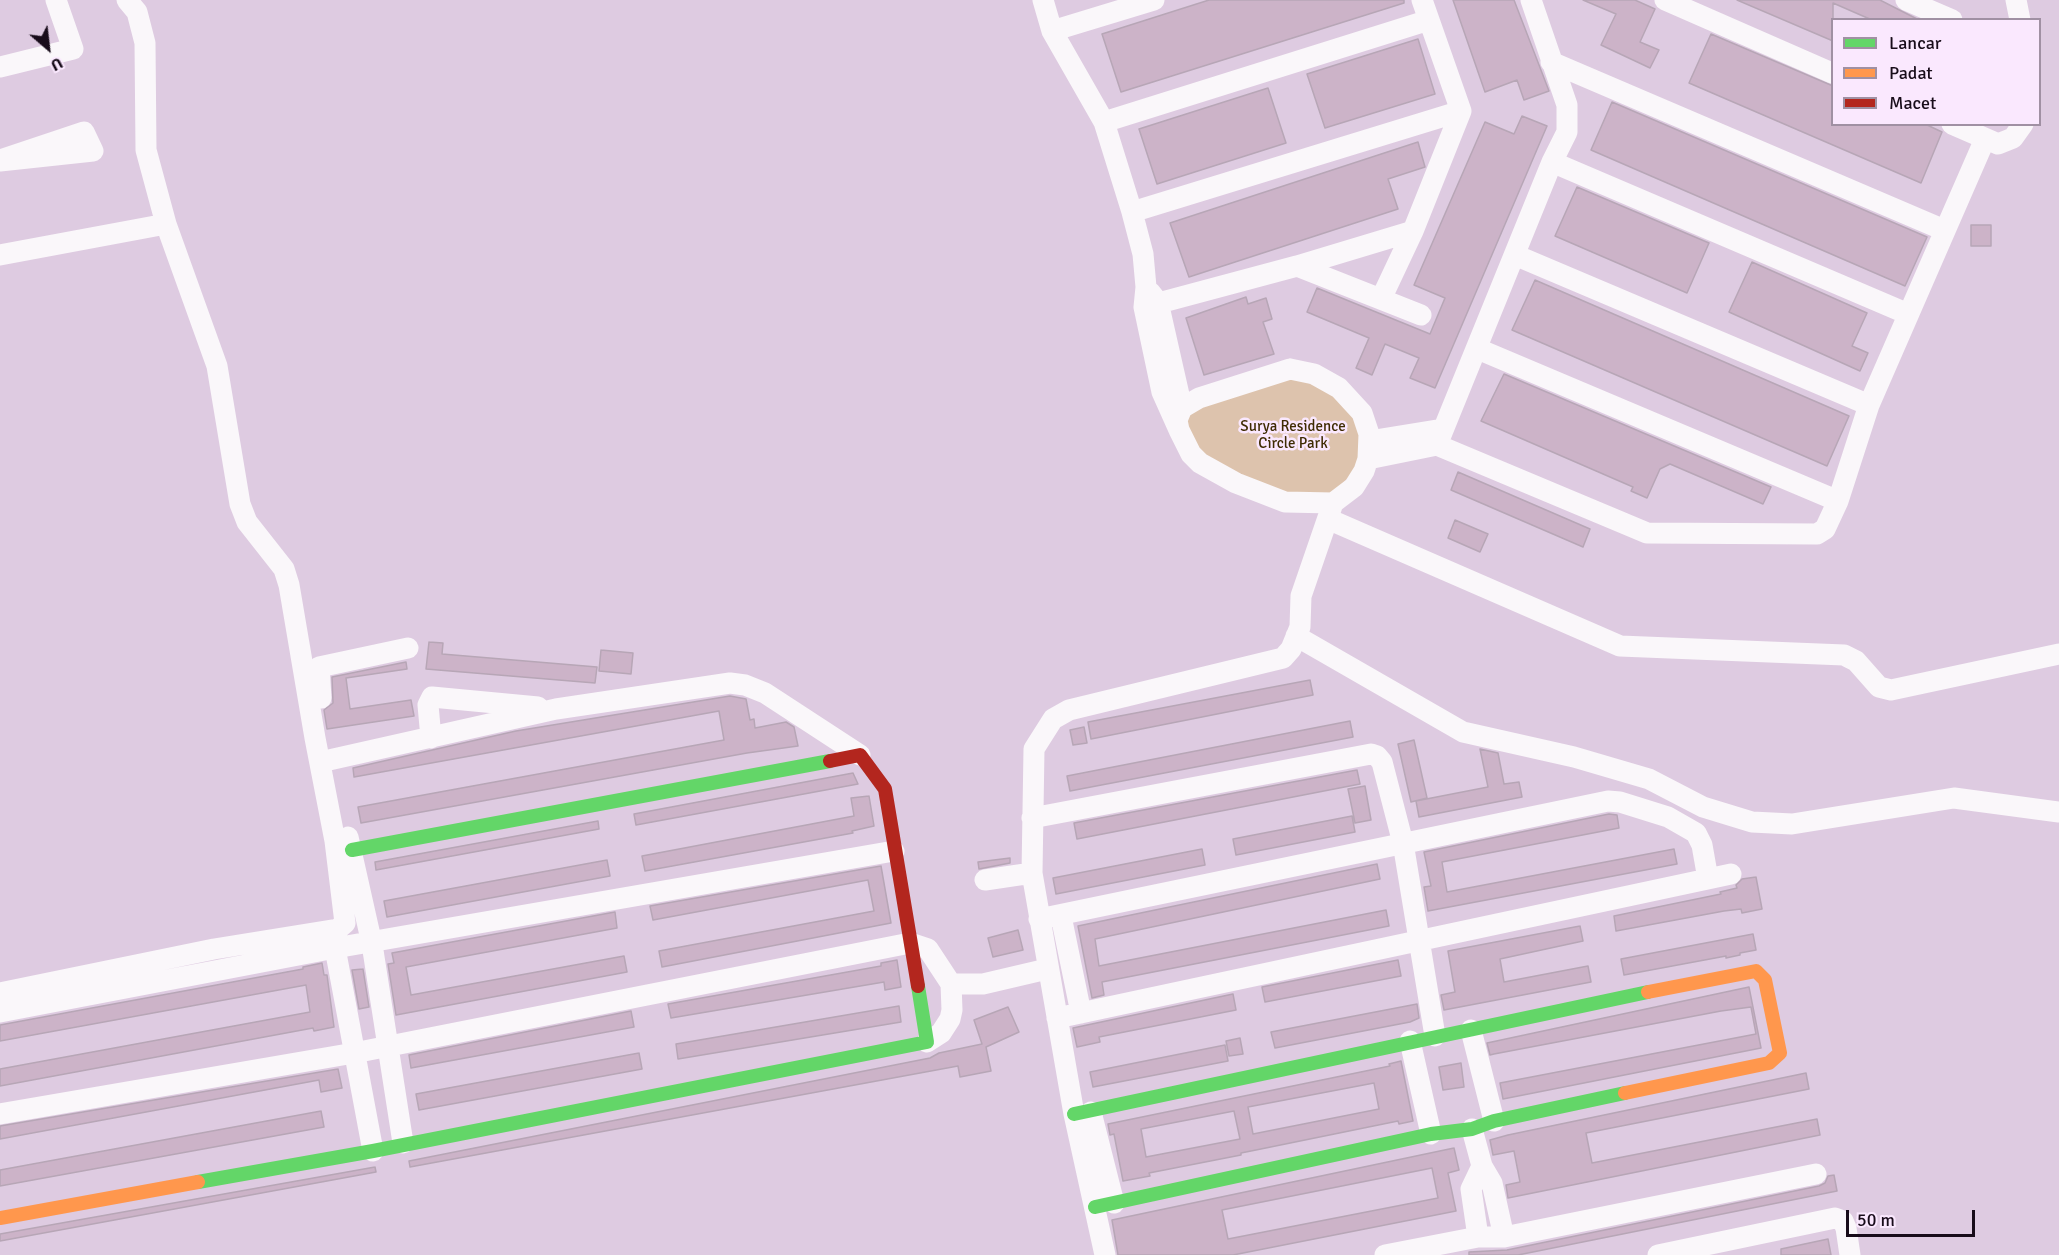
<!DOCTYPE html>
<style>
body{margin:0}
#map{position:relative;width:2059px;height:1255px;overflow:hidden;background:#decbe1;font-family:Signika,sans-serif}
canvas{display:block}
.legend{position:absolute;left:1831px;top:18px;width:210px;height:108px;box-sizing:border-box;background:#fae8fe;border:2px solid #a090a3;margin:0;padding:8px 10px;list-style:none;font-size:18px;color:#180c1a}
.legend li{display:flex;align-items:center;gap:12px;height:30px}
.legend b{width:30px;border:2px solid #a090a3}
.north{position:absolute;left:18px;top:18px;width:60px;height:60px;-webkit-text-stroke:4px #fae8fe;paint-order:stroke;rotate:152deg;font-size:16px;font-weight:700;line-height:24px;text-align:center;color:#180c1a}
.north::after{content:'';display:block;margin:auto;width:21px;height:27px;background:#180c1a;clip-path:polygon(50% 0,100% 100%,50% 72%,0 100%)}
.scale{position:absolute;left:1846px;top:1210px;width:129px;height:27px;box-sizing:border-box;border:3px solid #180c1a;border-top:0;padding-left:8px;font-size:18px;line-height:21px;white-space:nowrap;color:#180c1a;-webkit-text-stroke:4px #fae8fe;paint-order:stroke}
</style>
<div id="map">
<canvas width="2059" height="1255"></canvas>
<ul class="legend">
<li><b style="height:8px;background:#63d668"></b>Lancar</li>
<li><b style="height:8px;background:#ff974d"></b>Padat</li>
<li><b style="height:8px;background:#b3261e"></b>Macet</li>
</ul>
<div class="north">U</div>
<div class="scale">50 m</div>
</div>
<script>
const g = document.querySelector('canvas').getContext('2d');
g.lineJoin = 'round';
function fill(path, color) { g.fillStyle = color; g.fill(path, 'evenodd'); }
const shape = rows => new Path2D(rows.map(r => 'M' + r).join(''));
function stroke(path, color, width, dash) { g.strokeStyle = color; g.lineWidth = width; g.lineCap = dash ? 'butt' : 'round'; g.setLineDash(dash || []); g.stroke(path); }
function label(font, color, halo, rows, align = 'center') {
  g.font = font + ' Signika,sans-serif'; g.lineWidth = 5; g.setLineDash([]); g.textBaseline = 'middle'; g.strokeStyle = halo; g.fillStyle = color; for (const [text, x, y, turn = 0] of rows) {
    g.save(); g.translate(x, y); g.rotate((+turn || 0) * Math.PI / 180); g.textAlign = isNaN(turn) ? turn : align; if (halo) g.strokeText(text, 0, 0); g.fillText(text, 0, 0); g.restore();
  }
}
const green = shape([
 [1280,372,1352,400,1368,459,1320,505,1200,463,1179,415]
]);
const building = shape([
 [1209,0,1404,0,1404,3,1121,92,1102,34,1209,0],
 [1453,0,1514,0,1549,91,1524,100,1517,80,1485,92,1453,0],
 [1583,0,1635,0,1655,9,1640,42,1659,50,1650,68,1601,45,1616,14,1583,0],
 [1737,0,1880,0,1919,20,1872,20,1833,3,1833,41,1737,0],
 [1711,34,1833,86,1833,124,1925,124,1942,132,1921,183,1689,83,1711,34],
 [1418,39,1435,94,1325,128,1307,74,1418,39],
 [1268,88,1286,143,1157,184,1139,129,1268,88],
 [1612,102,1927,237,1905,286,1591,150,1612,102],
 [1522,116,1547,126,1435,388,1410,378,1419,358,1385,344,1372,375,1356,368,1369,338,1307,312,1317,288,1430,334,1445,298,1414,285,1485,122,1514,134,1522,116],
 [1418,142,1425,167,1388,179,1398,209,1189,277,1170,223,1418,142],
 [1577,187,1709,243,1687,293,1555,236,1577,187],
 [1971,225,1991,225,1991,246,1971,246,1971,225],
 [1752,262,1867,313,1852,346,1868,353,1860,371,1729,312,1752,262],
 [1535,280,1849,416,1827,466,1512,330,1535,280],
 [1246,297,1248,304,1266,298,1272,319,1263,322,1274,354,1204,375,1186,318,1246,297],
 [1504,374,1771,487,1763,504,1670,464,1660,469,1647,498,1631,491,1633,487,1481,421,1504,374],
 [1458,472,1590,529,1583,547,1451,490,1458,472],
 [1455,520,1488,534,1480,552,1448,538,1455,520],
 [429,642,443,643,442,654,597,667,595,683,426,669,429,642],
 [601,650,633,653,631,674,599,671,601,650],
 [406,662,407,669,346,678,350,709,411,700,414,716,327,729,324,710,333,703,332,677,406,662],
 [1310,680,1313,695,1091,739,1088,722,1310,680],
 [730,696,746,699,750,720,754,719,755,728,786,722,794,727,798,746,747,753,361,823,358,807,724,740,719,711,354,777,353,768,516,731,730,696],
 [1350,721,1353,737,1070,791,1067,776,1350,721],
 [1084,727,1087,743,1073,745,1070,730,1084,727],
 [1414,740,1427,798,1411,802,1398,744,1414,740],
 [1480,749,1498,753,1504,784,1519,782,1522,797,1419,817,1416,801,1488,787,1480,749],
 [1357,770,1360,784,1077,839,1074,823,1357,770],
 [853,773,858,784,636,825,634,814,853,773],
 [1365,786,1371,820,1355,823,1348,789,1365,786],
 [869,796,874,826,852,831,853,833,645,871,642,856,854,816,851,798,869,796],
 [1609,814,1617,815,1619,828,1442,862,1447,892,1674,849,1677,864,1428,911,1424,887,1431,886,1424,852,1609,814],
 [1352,816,1355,832,1236,855,1233,839,1352,816],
 [598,821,599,829,376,870,375,862,598,821],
 [1202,849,1205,865,1056,894,1053,878,1202,849],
 [1010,858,1010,863,979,869,978,862,1010,858],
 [607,860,610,876,387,917,384,901,607,860],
 [1377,864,1380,879,1095,939,1099,966,1386,910,1389,926,1102,982,1104,995,1092,998,1078,926,1377,864],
 [881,866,891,923,662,967,659,951,874,911,868,880,653,920,650,906,881,866],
 [1756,877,1762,909,1742,913,1741,909,1724,911,1616,931,1614,916,1721,894,1720,892,1737,888,1736,885,1742,879,1756,877],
 [615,912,617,928,406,967,411,995,624,956,627,972,396,1015,388,964,394,963,392,953,615,912],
 [1580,926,1583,941,1500,959,1504,982,1588,966,1591,982,1444,1010,1441,995,1455,992,1448,951,1580,926],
 [1018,930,1023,950,993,957,988,938,1018,930],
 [1753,934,1756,950,1740,953,1740,955,1726,958,1726,956,1624,975,1621,959,1753,934],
 [897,960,901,987,885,990,884,982,671,1018,668,1004,881,966,881,963,897,960],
 [1398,960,1401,976,1265,1002,1262,987,1398,960],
 [322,963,324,975,327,975,334,1027,314,1031,313,1028,0,1086,0,1069,310,1012,306,985,0,1041,0,1025,303,969,303,967,322,963],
 [363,969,369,1007,359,1009,352,970,363,969],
 [1749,987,1761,1048,1503,1099,1500,1083,1756,1034,1751,1007,1721,1011,1494,1054,1490,1055,1487,1043,1749,987],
 [1233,994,1236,1010,1099,1037,1100,1042,1077,1047,1073,1028,1233,994],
 [1417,1004,1419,1018,1410,1022,1275,1048,1271,1032,1417,1004],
 [899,1006,901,1022,678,1059,676,1044,899,1006],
 [1008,1007,1019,1032,986,1047,991,1071,960,1077,958,1066,410,1167,409,1161,930,1058,939,1053,982,1044,974,1020,1008,1007],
 [631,1011,634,1027,411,1068,409,1055,631,1011],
 [1240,1038,1243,1054,1229,1056,1226,1041,1240,1038],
 [1225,1045,1228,1061,1093,1087,1090,1072,1225,1045],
 [639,1053,642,1069,419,1110,416,1094,639,1053],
 [1401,1061,1413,1121,1399,1124,1398,1121,1256,1150,1241,1153,1241,1155,1149,1173,1150,1176,1123,1181,1114,1134,1110,1135,1108,1124,1390,1066,1389,1064,1401,1061],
 [1374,1083,1379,1109,1253,1134,1248,1107,1374,1083],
 [1234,1111,1240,1139,1146,1157,1141,1129,1234,1111],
 [1461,1063,1464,1087,1443,1090,1439,1067,1461,1063],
 [338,1069,342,1088,321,1092,319,1080,0,1139,0,1126,338,1069],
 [1806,1073,1809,1089,1586,1133,1592,1163,1817,1119,1820,1135,1508,1198,1506,1185,1520,1182,1514,1151,1493,1155,1490,1140,1508,1135,1806,1073],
 [321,1111,324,1127,0,1186,0,1170,321,1111],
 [1454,1148,1459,1170,1448,1173,1456,1211,1233,1255,1118,1255,1112,1220,1454,1148],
 [1432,1168,1438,1198,1228,1239,1222,1210,1432,1168],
 [375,1167,376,1172,0,1241,0,1234,375,1167],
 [1834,1175,1837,1191,1518,1255,1469,1255,1469,1252,1507,1250,1819,1186,1825,1183,1828,1176,1834,1175],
 [1828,1239,1831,1255,1781,1255,1781,1249,1828,1239]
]);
const street = shape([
 [1043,0,1052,31,1104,122,1132,212,1143,254,1146,287,1144,307,1162,392,1179,430],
 [1665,0,1832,73],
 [1906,0,1952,20],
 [2016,0,2020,20],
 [1052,31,1154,0],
 [1551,62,1944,230],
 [0,67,73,49,56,0],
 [1104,122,1429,20],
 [1952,124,1998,144,2013,138,2023,124],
 [0,160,84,132,93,151,0,161],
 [1552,162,1908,314],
 [1132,212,1461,111],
 [0,255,166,224],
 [1515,255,1869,405],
 [1297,266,1421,315],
 [1150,292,1158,302,1182,408],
 [1381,299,1413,231,1461,111,1422,0],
 [1144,307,1297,266,1413,231],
 [1478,349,1838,501],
 [1290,369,1314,374,1339,388,1362,413,1369,434,1368,459,1364,471,1354,487,1333,503,1285,502,1236,483,1200,463,1191,454,1179,430,1177,420,1182,408,1199,398,1290,369],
 [1369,441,1443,429],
 [1437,445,1552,162,1567,132,1567,105,1531,0],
 [1368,459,1437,445,1647,533,1817,534,1825,529,1838,501,1869,405,1985,139],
 [1328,519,1620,646,1844,655,1856,661,1879,687,1891,690,2059,654],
 [1296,636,1463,732,1574,757,1649,779,1703,807,1752,822,1792,824,1954,798,2059,812],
 [321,698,319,667,408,648],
 [431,738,428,705,432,697,538,707],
 [329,760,556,709,730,683,745,685,765,693,860,755],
 [1032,818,1371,754,1377,756,1382,762,1403,843,1435,1036],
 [348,837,372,944,403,1143],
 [985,880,1032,873],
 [1061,916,1081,1013],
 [1039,919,1608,801,1620,802,1668,817,1696,833,1702,845,1708,879],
 [335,948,373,1151],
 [951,984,983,984,1047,969],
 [0,993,214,949,338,929,345,923,335,841,315,738,289,585,284,569,247,522,240,504,217,366,166,224,146,150,145,43,137,12,127,0],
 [0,1012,335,948,894,851],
 [1057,1018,1731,874],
 [1471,1030,1494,1121],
 [1410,1041,1431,1134],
 [1091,1112,1114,1203],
 [0,1114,354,1053,910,943,928,949,951,984,952,1010,950,1019,941,1033,927,1042],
 [1472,1129,1482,1166,1492,1183,1504,1237],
 [1478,1237,1471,1189,1482,1166],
 [1105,1255,1074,1114,1032,873,1034,749,1053,719,1069,710,1283,658,1291,649,1300,627,1301,596,1333,503],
 [1385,1255,1478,1237,1504,1237,1816,1174],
 [1658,1255,1835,1218,1843,1221,1846,1228,1850,1255]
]);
const fast = shape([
 [352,850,830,761],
 [1074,1114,1648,992],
 [198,1182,373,1151,927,1042,918,986],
 [1095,1207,1431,1134,1472,1129,1494,1121,1625,1093]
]);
const slow = shape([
 [1625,1093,1769,1063,1780,1053,1765,980,1756,971,1648,992],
 [0,1218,198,1182]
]);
const jam = shape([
 [830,761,860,755,885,789,918,986]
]);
const parkNames = [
 ["Surya Residence",1293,427],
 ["Circle Park",1293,444]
];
fill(green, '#ddc3ad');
fill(building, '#ccb3c8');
stroke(building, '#b7a6b6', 1.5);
stroke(street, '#faf7fa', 21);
stroke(fast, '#63d668', 14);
stroke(slow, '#ff974d', 14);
stroke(jam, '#b3261e', 14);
label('15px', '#3e2b02', '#fae8fe', parkNames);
</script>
